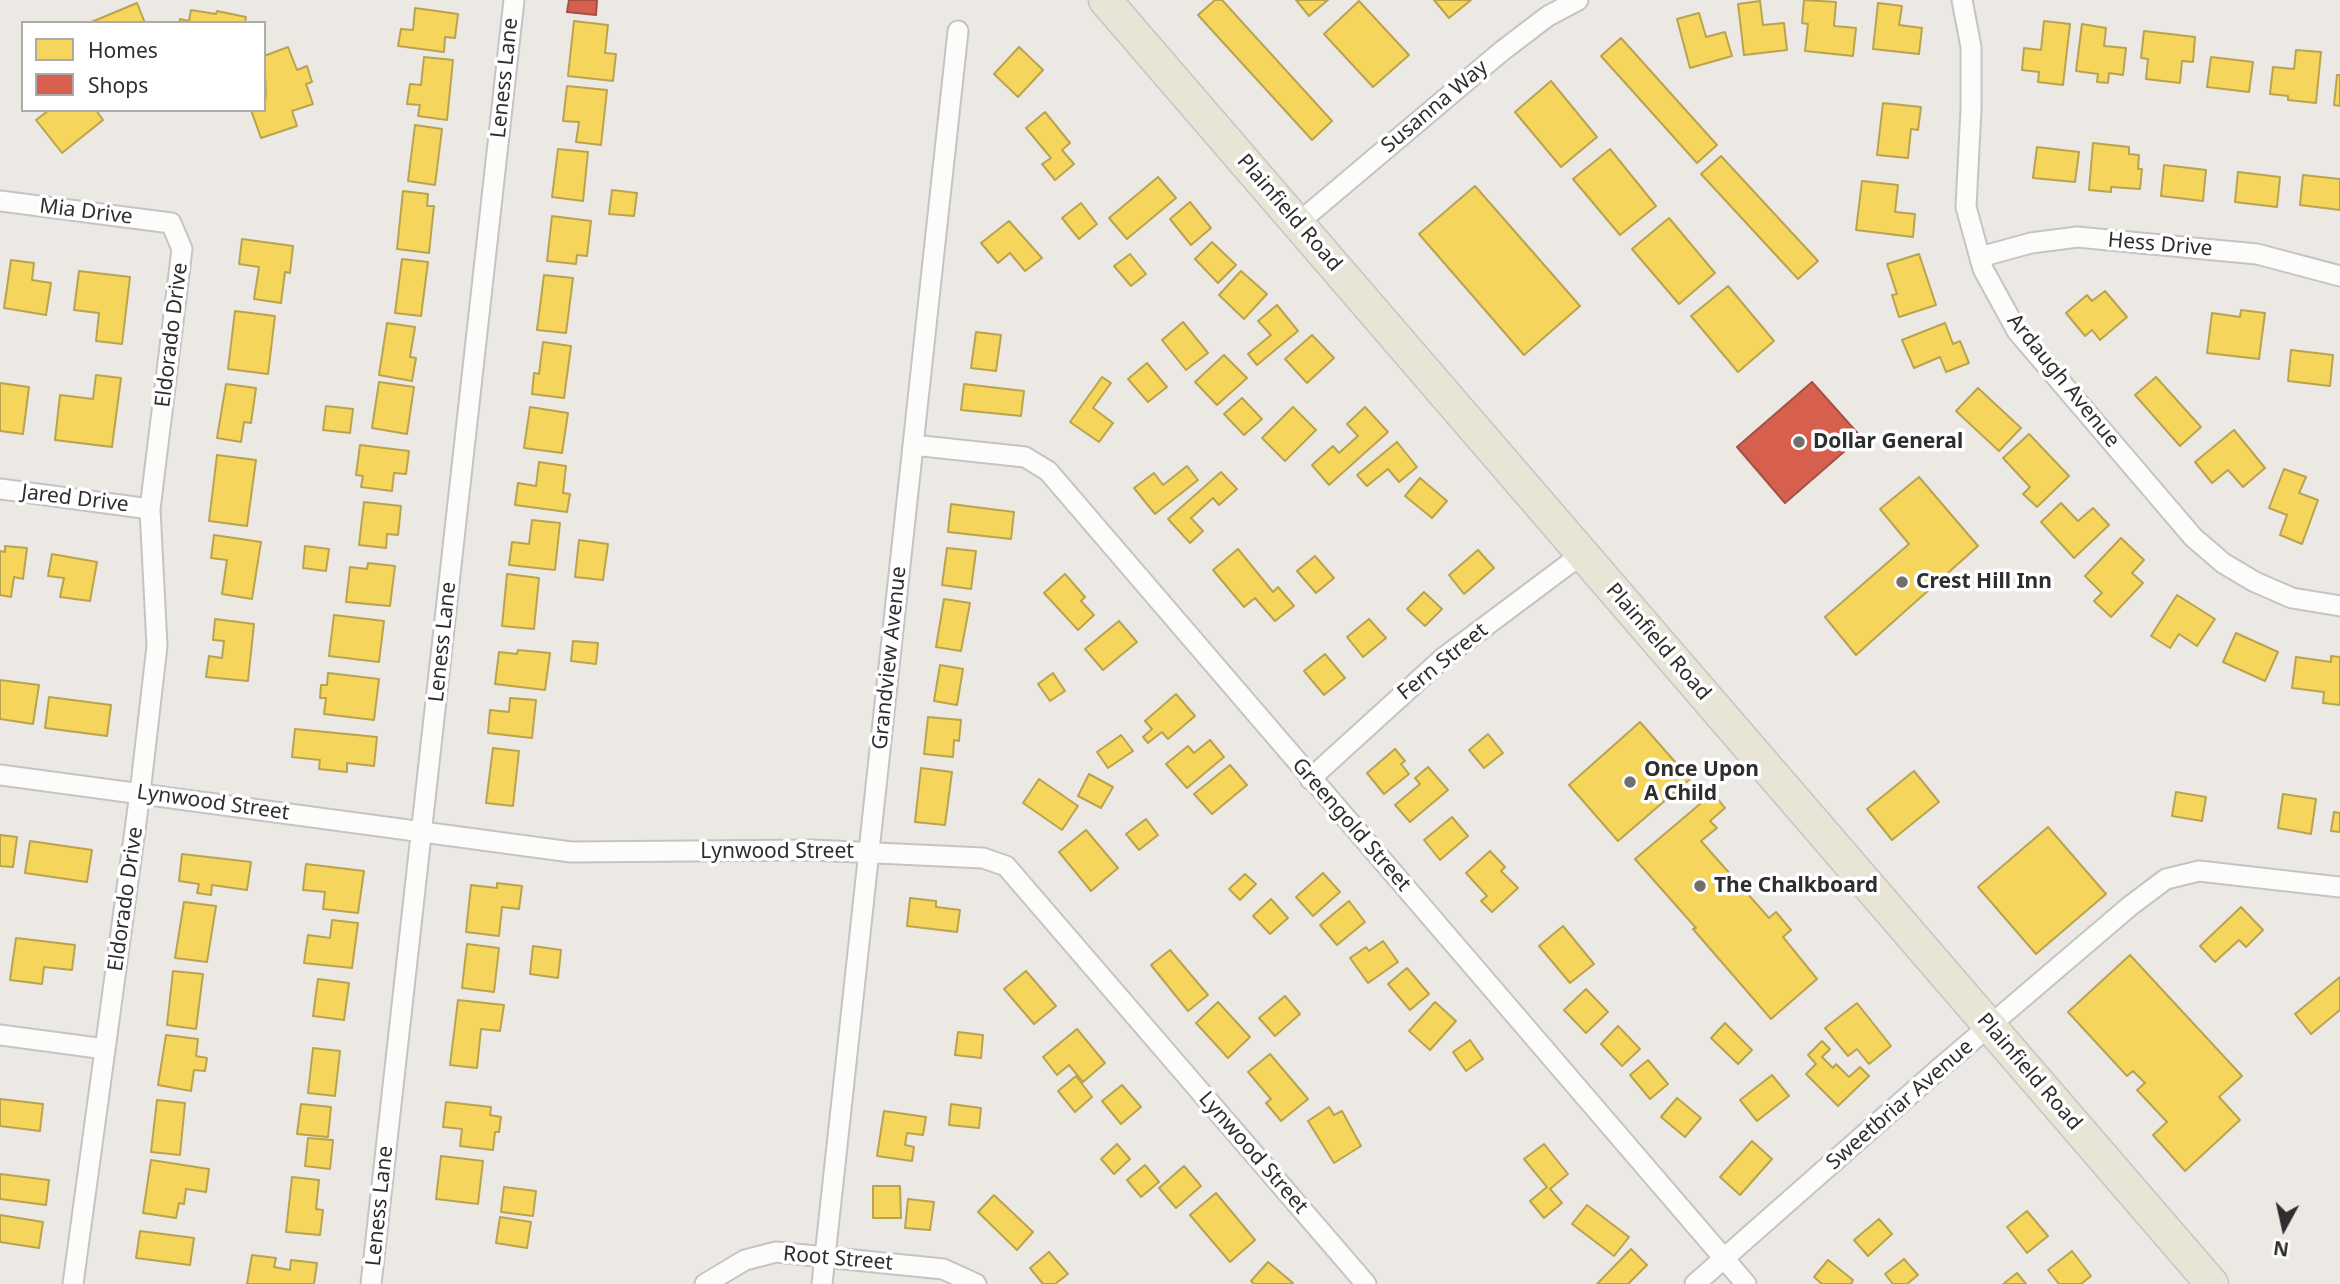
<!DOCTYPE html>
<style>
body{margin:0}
#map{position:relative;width:2340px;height:1284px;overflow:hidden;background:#ece8e4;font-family:"Noto Sans",sans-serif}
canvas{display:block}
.legend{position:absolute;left:21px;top:21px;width:245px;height:91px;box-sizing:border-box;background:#fff;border:2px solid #ababab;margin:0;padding:9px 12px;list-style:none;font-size:21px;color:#2e2e2e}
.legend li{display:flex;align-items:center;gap:14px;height:35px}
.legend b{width:35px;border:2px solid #ababab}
.north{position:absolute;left:2249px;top:1193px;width:70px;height:70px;-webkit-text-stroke:5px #fff;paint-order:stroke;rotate:188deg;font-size:19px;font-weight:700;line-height:28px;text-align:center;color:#2e2e2e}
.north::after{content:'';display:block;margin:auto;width:24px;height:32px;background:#2e2e2e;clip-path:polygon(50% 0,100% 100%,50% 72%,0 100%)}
</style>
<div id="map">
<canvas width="2340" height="1284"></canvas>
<ul class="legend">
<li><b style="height:19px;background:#f6d55c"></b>Homes</li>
<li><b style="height:19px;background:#d6604d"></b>Shops</li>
</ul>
<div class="north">N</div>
</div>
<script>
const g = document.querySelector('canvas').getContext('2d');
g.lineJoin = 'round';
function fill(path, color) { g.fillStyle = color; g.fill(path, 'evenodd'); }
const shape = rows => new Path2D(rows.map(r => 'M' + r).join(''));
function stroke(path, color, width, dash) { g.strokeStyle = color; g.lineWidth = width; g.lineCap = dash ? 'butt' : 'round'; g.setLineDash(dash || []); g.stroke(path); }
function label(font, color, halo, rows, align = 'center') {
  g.font = font + ' "Noto Sans",sans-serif'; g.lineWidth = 7; g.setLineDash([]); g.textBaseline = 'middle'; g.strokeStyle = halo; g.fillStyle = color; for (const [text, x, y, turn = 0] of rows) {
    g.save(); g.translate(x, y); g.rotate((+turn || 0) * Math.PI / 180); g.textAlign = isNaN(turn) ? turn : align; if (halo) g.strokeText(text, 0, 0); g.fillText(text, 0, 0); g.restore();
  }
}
const homes = shape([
 [1215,0,1222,0,1332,121,1312,140,1198,15,1215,0],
 [1296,0,1328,0,1309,16,1296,0],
 [1434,0,1471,0,1449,18,1434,0],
 [1804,0,1836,2,1834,26,1856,28,1853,56,1805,51,1808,24,1802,23,1804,0],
 [1359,1,1409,55,1373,87,1324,34,1359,1],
 [1760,1,1763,25,1784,23,1787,50,1744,55,1738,4,1760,1],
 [137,3,145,23,89,23,137,3],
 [1878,3,1902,6,1899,25,1922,28,1919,54,1873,49,1878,3],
 [415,8,458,14,455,38,445,37,444,52,398,46,401,29,413,30,415,8],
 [191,10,216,14,217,11,246,17,245,23,179,23,180,19,189,21,191,10],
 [1699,13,1706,37,1725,32,1732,56,1690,68,1677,19,1699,13],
 [574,21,608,25,605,53,616,54,613,81,568,76,574,21],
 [2044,21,2070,24,2063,85,2038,82,2039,72,2022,70,2024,48,2041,50,2044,21],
 [2082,24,2106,28,2104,46,2126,48,2123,75,2109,73,2108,83,2097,82,2098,74,2076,71,2082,24],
 [2144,31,2195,37,2193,62,2182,61,2180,83,2146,79,2148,59,2141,58,2144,31],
 [1621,38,1717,145,1697,163,1601,56,1621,38],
 [288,47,297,70,307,66,312,82,306,84,313,104,292,111,297,126,261,138,251,110,264,110,266,93,264,56,288,47],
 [1019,47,1043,70,1018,97,994,74,1019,47],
 [2296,50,2321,52,2316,103,2288,100,2288,96,2270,94,2273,67,2294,69,2296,50],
 [424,57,453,60,447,120,418,116,420,105,407,104,410,84,421,85,424,57],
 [2211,57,2253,62,2249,92,2207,87,2211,57],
 [2337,75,2340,75,2340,106,2334,105,2337,75],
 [1551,81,1597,137,1561,167,1515,112,1551,81],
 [567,86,607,90,601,145,576,142,579,122,563,121,567,86],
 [1883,103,1921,107,1918,130,1911,129,1908,158,1877,155,1883,103],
 [49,110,96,110,103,120,62,153,36,120,49,110],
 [1045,112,1070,143,1062,150,1074,164,1055,180,1042,164,1051,158,1026,128,1045,112],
 [415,125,442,129,435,185,408,181,415,125],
 [2093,143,2129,147,2129,154,2139,155,2138,169,2142,169,2140,189,2111,187,2111,192,2089,190,2093,143],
 [2037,147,2079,152,2075,182,2033,178,2037,147],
 [558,149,588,152,583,201,552,197,558,149],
 [1610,149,1656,206,1620,235,1573,179,1610,149],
 [1721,156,1818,261,1798,279,1701,174,1721,156],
 [2164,165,2206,170,2203,201,2161,196,2164,165],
 [2238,172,2280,177,2277,207,2235,202,2238,172],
 [2303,175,2340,179,2340,210,2300,205,2303,175],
 [1158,177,1176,198,1127,239,1109,218,1158,177],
 [1862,181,1898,185,1895,212,1915,214,1913,237,1856,230,1862,181],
 [1475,186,1580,306,1524,355,1419,234,1475,186],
 [612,190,637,193,634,216,609,214,612,190],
 [403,191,428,194,427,206,434,206,429,253,397,249,403,191],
 [1190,202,1211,228,1191,245,1170,219,1190,202],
 [1081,203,1097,224,1079,239,1062,218,1081,203],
 [552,216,591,221,587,256,577,255,576,264,547,261,552,216],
 [1669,218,1715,273,1679,304,1632,249,1669,218],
 [1009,221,1042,258,1025,271,1010,253,998,263,981,243,1009,221],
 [242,239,293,246,290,273,285,272,281,303,254,299,259,267,239,264,242,239],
 [1212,242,1236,265,1218,283,1195,259,1212,242],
 [1130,254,1146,274,1131,286,1114,266,1130,254],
 [1919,254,1936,305,1899,317,1892,295,1897,294,1887,264,1919,254],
 [402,259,428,262,421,316,395,313,402,259],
 [11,260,34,263,32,280,51,283,46,315,4,308,11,260],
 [79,271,130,277,122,344,96,341,99,313,74,310,79,271],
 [1241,271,1267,294,1244,319,1219,295,1241,271],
 [544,275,573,278,566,333,537,330,544,275],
 [1728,286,1774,341,1738,372,1691,316,1728,286],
 [2105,291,2127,317,2100,340,2092,330,2085,336,2066,313,2087,295,2092,301,2105,291],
 [1277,305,1298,331,1257,365,1248,354,1271,335,1258,321,1277,305],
 [2241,310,2265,313,2259,359,2207,353,2212,313,2240,317,2241,310],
 [235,311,275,316,268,374,228,369,235,311],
 [1183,322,1208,353,1186,370,1162,340,1183,322],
 [387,323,415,327,410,357,416,358,412,381,379,375,387,323],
 [1945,323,1953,344,1960,341,1969,363,1946,372,1940,357,1914,368,1902,340,1945,323],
 [976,332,1001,335,996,371,971,368,976,332],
 [1312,335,1334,358,1307,383,1285,359,1312,335],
 [543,342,571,346,564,398,532,394,534,373,539,374,543,342],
 [2291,350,2333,355,2330,386,2288,381,2291,350],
 [1224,355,1247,378,1217,405,1195,382,1224,355],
 [1147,363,1167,387,1148,402,1128,379,1147,363],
 [96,375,121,378,112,447,55,440,60,395,93,399,96,375],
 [1102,377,1111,383,1093,408,1113,423,1099,442,1070,422,1102,377],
 [2156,377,2201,427,2180,446,2135,395,2156,377],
 [379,382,414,387,407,434,372,428,379,382],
 [0,383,29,387,23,434,0,431,0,383],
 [226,384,256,388,251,423,244,422,241,442,217,438,226,384],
 [964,384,1024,391,1021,416,961,410,964,384],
 [1978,388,2021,428,1999,451,1956,411,1978,388],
 [1242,398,1262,419,1244,435,1224,414,1242,398],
 [326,406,353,409,350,433,323,430,326,406],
 [530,407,568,413,562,453,524,448,530,407],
 [1293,407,1316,430,1285,461,1262,438,1293,407],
 [1365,407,1388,432,1329,485,1312,465,1333,446,1339,453,1358,436,1347,424,1365,407],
 [2234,430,2265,468,2243,487,2228,470,2212,483,2195,462,2234,430],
 [2029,434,2069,476,2037,507,2023,494,2030,487,2003,458,2029,434],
 [1397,442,1417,467,1399,482,1388,469,1367,486,1357,475,1397,442],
 [360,445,409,451,406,474,394,473,392,491,361,487,363,476,356,475,360,445],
 [217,455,256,460,247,526,209,521,217,455],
 [539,462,566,466,563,493,570,494,567,512,515,505,518,483,536,486,539,462],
 [1187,466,1198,480,1155,514,1134,488,1154,473,1163,485,1187,466],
 [2284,469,2306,477,2299,493,2318,500,2302,544,2280,535,2287,515,2269,508,2284,469],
 [1221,472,1237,489,1219,505,1213,498,1191,518,1203,531,1190,543,1168,519,1221,472],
 [1919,477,1978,546,1856,655,1825,617,1909,544,1880,509,1919,477],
 [1420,478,1447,501,1432,518,1405,496,1420,478],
 [364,502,401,506,398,535,387,534,386,548,359,545,364,502],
 [2061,503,2078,521,2093,508,2109,525,2074,558,2041,522,2061,503],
 [951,504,1014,512,1011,539,948,532,951,504],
 [532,520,560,523,555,570,509,565,512,542,529,544,532,520],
 [214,535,261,542,252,599,222,594,227,560,211,558,214,535],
 [2121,538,2144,560,2132,573,2143,583,2111,617,2094,601,2102,593,2085,576,2121,538],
 [579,540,608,544,603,580,575,577,579,540],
 [5,546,27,548,23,579,14,577,11,597,0,595,0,551,5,552,5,546],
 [305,546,329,549,326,571,303,568,305,546],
 [947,548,976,551,971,589,942,585,947,548],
 [1238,549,1273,592,1278,587,1294,606,1275,621,1255,598,1244,607,1213,570,1238,549],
 [1478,550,1494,568,1464,594,1449,575,1478,550],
 [52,554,97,562,90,601,60,597,64,578,48,576,52,554],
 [1315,556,1334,578,1316,593,1297,571,1315,556],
 [368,563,395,566,390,606,346,602,350,567,367,569,368,563],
 [507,574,539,578,534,629,502,626,507,574],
 [1065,574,1085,597,1081,601,1094,615,1078,630,1044,593,1065,574],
 [1424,592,1442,609,1425,626,1407,609,1424,592],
 [2177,595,2215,619,2197,646,2179,634,2170,648,2151,636,2177,595],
 [944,599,970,603,961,651,936,647,944,599],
 [334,615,384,621,379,662,329,656,334,615],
 [215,619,254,624,248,681,206,677,209,656,222,658,224,641,213,640,215,619],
 [1369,619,1386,638,1363,657,1347,637,1369,619],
 [1119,621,1137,642,1103,670,1085,649,1119,621],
 [2236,633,2278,652,2265,681,2223,662,2236,633],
 [573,641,598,643,596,664,571,661,573,641],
 [518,650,550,653,545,690,495,684,499,652,517,654,518,650],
 [1325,654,1345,678,1324,695,1304,671,1325,654],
 [2331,656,2340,657,2340,705,2323,703,2324,692,2292,688,2296,657,2331,662,2331,656],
 [940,665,963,669,957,705,934,701,940,665],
 [328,673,379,679,374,720,324,714,326,698,320,698,321,685,327,685,328,673],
 [1053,673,1065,691,1050,701,1038,684,1053,673],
 [0,680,39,685,33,724,0,719,0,680],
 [1176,694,1195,716,1168,739,1162,732,1148,743,1143,737,1152,729,1145,721,1176,694],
 [49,697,111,705,107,736,45,728,49,697],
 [510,698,536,700,532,738,488,733,490,710,509,712,510,698],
 [928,717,961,720,959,741,954,740,953,757,924,754,928,717],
 [1640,722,1690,779,1618,841,1569,785,1640,722],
 [295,729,377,737,374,766,347,763,347,772,319,769,320,760,292,757,295,729],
 [1488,734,1503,753,1484,768,1469,750,1488,734],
 [1121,735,1133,751,1108,768,1097,752,1121,735],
 [1210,740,1224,757,1187,788,1166,764,1188,746,1194,753,1210,740],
 [493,748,519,751,513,806,486,803,493,748],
 [1395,749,1405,761,1401,764,1409,774,1384,794,1367,773,1395,749],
 [1230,765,1247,785,1212,814,1194,794,1230,765],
 [1428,767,1448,790,1410,822,1395,805,1420,784,1415,778,1428,767],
 [921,768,952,772,945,825,915,822,921,768],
 [1914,771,1939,802,1892,840,1867,809,1914,771],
 [1089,774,1113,787,1101,808,1078,796,1089,774],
 [1039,779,1078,806,1062,830,1023,803,1039,779],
 [2176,792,2206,797,2202,821,2172,816,2176,792],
 [1713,793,1725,808,1710,821,1717,828,1701,841,1769,918,1776,912,1791,930,1783,937,1817,979,1771,1019,1693,929,1696,928,1635,859,1713,793],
 [2283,794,2316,799,2311,834,2278,828,2283,794],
 [2334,812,2340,813,2340,832,2331,831,2334,812],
 [1452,817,1468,836,1440,860,1424,840,1452,817],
 [1146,819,1158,835,1139,850,1126,834,1146,819],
 [2048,827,2106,894,2036,954,1978,887,2048,827],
 [1086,830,1118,868,1091,891,1059,852,1086,830],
 [0,835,17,837,13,867,0,866,0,835],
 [30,841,92,850,87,882,25,873,30,841],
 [1490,851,1505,867,1501,871,1518,888,1492,912,1481,901,1487,896,1466,873,1490,851],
 [182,854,251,862,247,890,212,885,211,895,197,893,199,884,179,881,182,854],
 [306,864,364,871,358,913,323,909,325,892,303,890,306,864],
 [1323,873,1340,892,1313,916,1296,897,1323,873],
 [1245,874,1256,884,1240,900,1229,889,1245,874],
 [497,883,522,886,519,909,502,907,499,936,466,932,471,885,497,888,497,883],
 [910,898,936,901,936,907,960,910,957,932,907,926,910,898],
 [1271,899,1288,918,1270,934,1253,916,1271,899],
 [1349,901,1365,922,1337,945,1320,925,1349,901],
 [184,902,216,906,207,962,175,958,184,902],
 [2241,907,2263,930,2246,947,2239,940,2215,962,2200,946,2241,907],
 [332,920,358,923,352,968,304,963,308,935,330,938,332,920],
 [1563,926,1594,964,1570,983,1539,946,1563,926],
 [16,938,75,945,72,970,44,967,42,984,10,980,16,938],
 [1383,941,1398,962,1368,983,1350,958,1366,947,1369,951,1383,941],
 [467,944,499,948,494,992,462,988,467,944],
 [533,946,561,950,558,978,530,974,533,946],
 [1170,950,1208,995,1188,1011,1151,965,1170,950],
 [2130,955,2242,1076,2219,1097,2240,1120,2185,1171,2153,1135,2167,1122,2137,1090,2145,1083,2133,1071,2127,1076,2068,1012,2130,955],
 [1407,968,1429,994,1410,1010,1388,984,1407,968],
 [173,971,203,974,196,1029,167,1025,173,971],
 [1026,971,1056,1006,1034,1024,1004,989,1026,971],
 [2340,977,2340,1010,2311,1034,2295,1014,2340,977],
 [318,979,349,983,344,1020,313,1016,318,979],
 [1586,989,1608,1012,1586,1033,1564,1010,1586,989],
 [1285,996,1300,1014,1275,1036,1259,1018,1285,996],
 [458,1000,504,1005,500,1031,481,1029,477,1068,450,1065,458,1000],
 [1218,1002,1250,1037,1228,1058,1196,1023,1218,1002],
 [1435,1002,1456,1021,1430,1050,1409,1031,1435,1002],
 [1857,1003,1891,1046,1869,1064,1857,1049,1848,1056,1825,1028,1857,1003],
 [1725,1023,1752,1050,1738,1064,1711,1038,1725,1023],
 [1618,1026,1640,1049,1622,1066,1601,1044,1618,1026],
 [1077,1029,1105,1063,1083,1082,1069,1065,1057,1075,1043,1057,1077,1029],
 [958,1032,983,1035,981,1058,955,1055,958,1032],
 [166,1035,198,1039,196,1056,207,1058,205,1071,194,1070,191,1091,158,1085,166,1035],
 [1470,1040,1483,1059,1466,1071,1453,1052,1470,1040],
 [1822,1041,1830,1049,1822,1057,1833,1068,1836,1064,1849,1077,1860,1067,1869,1076,1838,1106,1806,1074,1816,1064,1808,1055,1822,1041],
 [313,1048,340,1051,335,1096,308,1093,313,1048],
 [1270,1054,1308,1099,1281,1121,1266,1103,1271,1099,1248,1072,1270,1054],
 [1648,1060,1668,1084,1650,1099,1630,1075,1648,1060],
 [1772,1075,1789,1096,1757,1121,1740,1100,1772,1075],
 [1076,1076,1092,1097,1075,1112,1058,1091,1076,1076],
 [1122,1085,1141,1107,1121,1124,1102,1101,1122,1085],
 [1677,1098,1701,1118,1685,1137,1661,1117,1677,1098],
 [0,1099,43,1104,40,1131,0,1126,0,1099],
 [157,1100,185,1103,180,1155,151,1152,157,1100],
 [446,1102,491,1107,490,1115,501,1117,499,1132,495,1132,493,1150,460,1146,462,1129,443,1127,446,1102],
 [301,1104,331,1107,328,1137,297,1134,301,1104],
 [951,1104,981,1108,979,1128,949,1125,951,1104],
 [1329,1107,1334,1115,1342,1111,1361,1146,1334,1163,1308,1121,1329,1107],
 [884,1111,926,1117,923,1135,907,1133,905,1145,914,1147,912,1161,877,1156,884,1111],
 [308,1138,333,1140,330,1169,305,1166,308,1138],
 [1752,1141,1772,1159,1740,1195,1720,1177,1752,1141],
 [1117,1144,1130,1159,1114,1174,1101,1159,1117,1144],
 [1544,1144,1568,1174,1550,1189,1562,1203,1544,1218,1530,1201,1547,1187,1524,1159,1544,1144],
 [441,1156,483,1161,478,1204,436,1199,441,1156],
 [151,1160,209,1169,206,1192,186,1189,184,1204,179,1203,176,1218,143,1213,151,1160],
 [1145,1165,1159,1182,1141,1197,1127,1180,1145,1165],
 [1184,1166,1201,1186,1176,1208,1159,1188,1184,1166],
 [0,1174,49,1180,46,1205,0,1199,0,1174],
 [292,1177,319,1180,316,1209,323,1210,320,1235,286,1232,292,1177],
 [873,1186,900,1186,901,1218,873,1218,873,1186],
 [504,1187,536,1191,533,1216,501,1212,504,1187],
 [1216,1193,1255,1240,1230,1262,1190,1215,1216,1193],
 [994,1195,1033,1232,1017,1250,978,1212,994,1195],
 [908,1199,934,1202,930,1230,905,1228,908,1199],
 [1587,1205,1629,1237,1614,1256,1572,1224,1587,1205],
 [2027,1211,2048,1236,2027,1253,2007,1227,2027,1211],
 [0,1215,43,1222,39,1248,0,1242,0,1215],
 [500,1217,531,1222,527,1248,496,1243,500,1217],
 [1879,1219,1892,1234,1868,1256,1854,1240,1879,1219],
 [140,1231,194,1238,190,1265,136,1258,140,1231],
 [1631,1249,1647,1265,1628,1284,1597,1284,1631,1249],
 [2072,1251,2091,1276,2081,1284,2059,1284,2048,1270,2072,1251],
 [1049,1252,1068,1274,1055,1284,1043,1284,1030,1268,1049,1252],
 [252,1255,276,1258,274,1267,290,1270,291,1260,317,1263,314,1284,247,1284,252,1255],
 [1904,1259,1918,1275,1907,1284,1893,1284,1885,1274,1904,1259],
 [1828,1260,1853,1280,1851,1284,1822,1284,1814,1277,1828,1260],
 [1268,1262,1293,1283,1292,1284,1254,1284,1251,1281,1268,1262],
 [2017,1273,2026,1284,2003,1284,2017,1273]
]);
const shops = shape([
 [569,0,597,0,596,15,567,12,569,0],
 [1812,382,1861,437,1785,503,1737,447,1812,382]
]);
const minor = shape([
 [1962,0,1971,47,1971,109,1966,207,1983,269,2017,331,2193,537,2223,563,2255,582,2292,598,2340,606],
 [0,201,171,223,182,249,150,509,157,646,140,793,73,1284],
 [1298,223,1502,51,1548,16,1578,0],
 [1980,257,2031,243,2077,237,2257,254,2340,276],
 [913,445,1025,457,1048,471,1746,1284],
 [0,489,150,509],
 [0,775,571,852,813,850,983,858,1006,866,1366,1284],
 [1310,779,1443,658,1582,554],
 [0,1035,105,1049],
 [371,1284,514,0],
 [705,1284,745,1260,776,1252,943,1269,976,1284],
 [822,1284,958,31],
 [1695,1284,1940,1068,2130,906,2166,879,2199,871,2340,887]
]);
const primary = shape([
 [1105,0,2212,1284]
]);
const markers = [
 [1799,442,7,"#706f6e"],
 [1902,582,7,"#706f6e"],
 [1630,782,7,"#706f6e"],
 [1700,886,7,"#706f6e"]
];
const streetNames = [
 ["Leness Lane",505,78,-84],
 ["Susanna Way",1435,107,-40],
 ["Mia Drive",86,212,7],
 ["Plainfield Road",1289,213,49],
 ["Hess Drive",2160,245,5],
 ["Eldorado Drive",172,335,-83],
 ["Ardaugh Avenue",2063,381,51],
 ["Jared Drive",75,499,7],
 ["Leness Lane",443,642,-84],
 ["Plainfield Road",1658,642,49],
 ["Grandview Avenue",890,658,-84],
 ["Fern Street",1443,662,-39],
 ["Lynwood Street",213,803,8],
 ["Greengold Street",1351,825,49],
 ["Lynwood Street",777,852],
 ["Eldorado Drive",126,899,-82],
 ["Plainfield Road",2029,1072,49],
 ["Sweetbriar Avenue",1900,1105,-41],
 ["Lynwood Street",1253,1153,49],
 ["Leness Lane",380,1206,-84],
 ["Root Street",838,1259,5]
];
const poiNames = [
 ["Dollar General",1813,442],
 ["Crest Hill Inn",1916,582],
 ["Once Upon",1644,770],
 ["A Child",1644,794],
 ["The Chalkboard",1714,886]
];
fill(homes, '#f6d55c');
stroke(homes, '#baa34e', 2);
fill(shops, '#d6604d');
stroke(shops, '#a45144', 2);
stroke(minor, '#c5c4c5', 23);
stroke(primary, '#c6c5c4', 35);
stroke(minor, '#fcfcfb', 19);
stroke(primary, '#e8e4d6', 32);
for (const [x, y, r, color] of markers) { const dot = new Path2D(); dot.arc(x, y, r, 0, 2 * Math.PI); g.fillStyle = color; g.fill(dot); stroke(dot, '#fff', 2.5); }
label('21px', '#2e2e2e', '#fff', streetNames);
label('bold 21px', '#2e2e2e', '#fff', poiNames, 'left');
</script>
